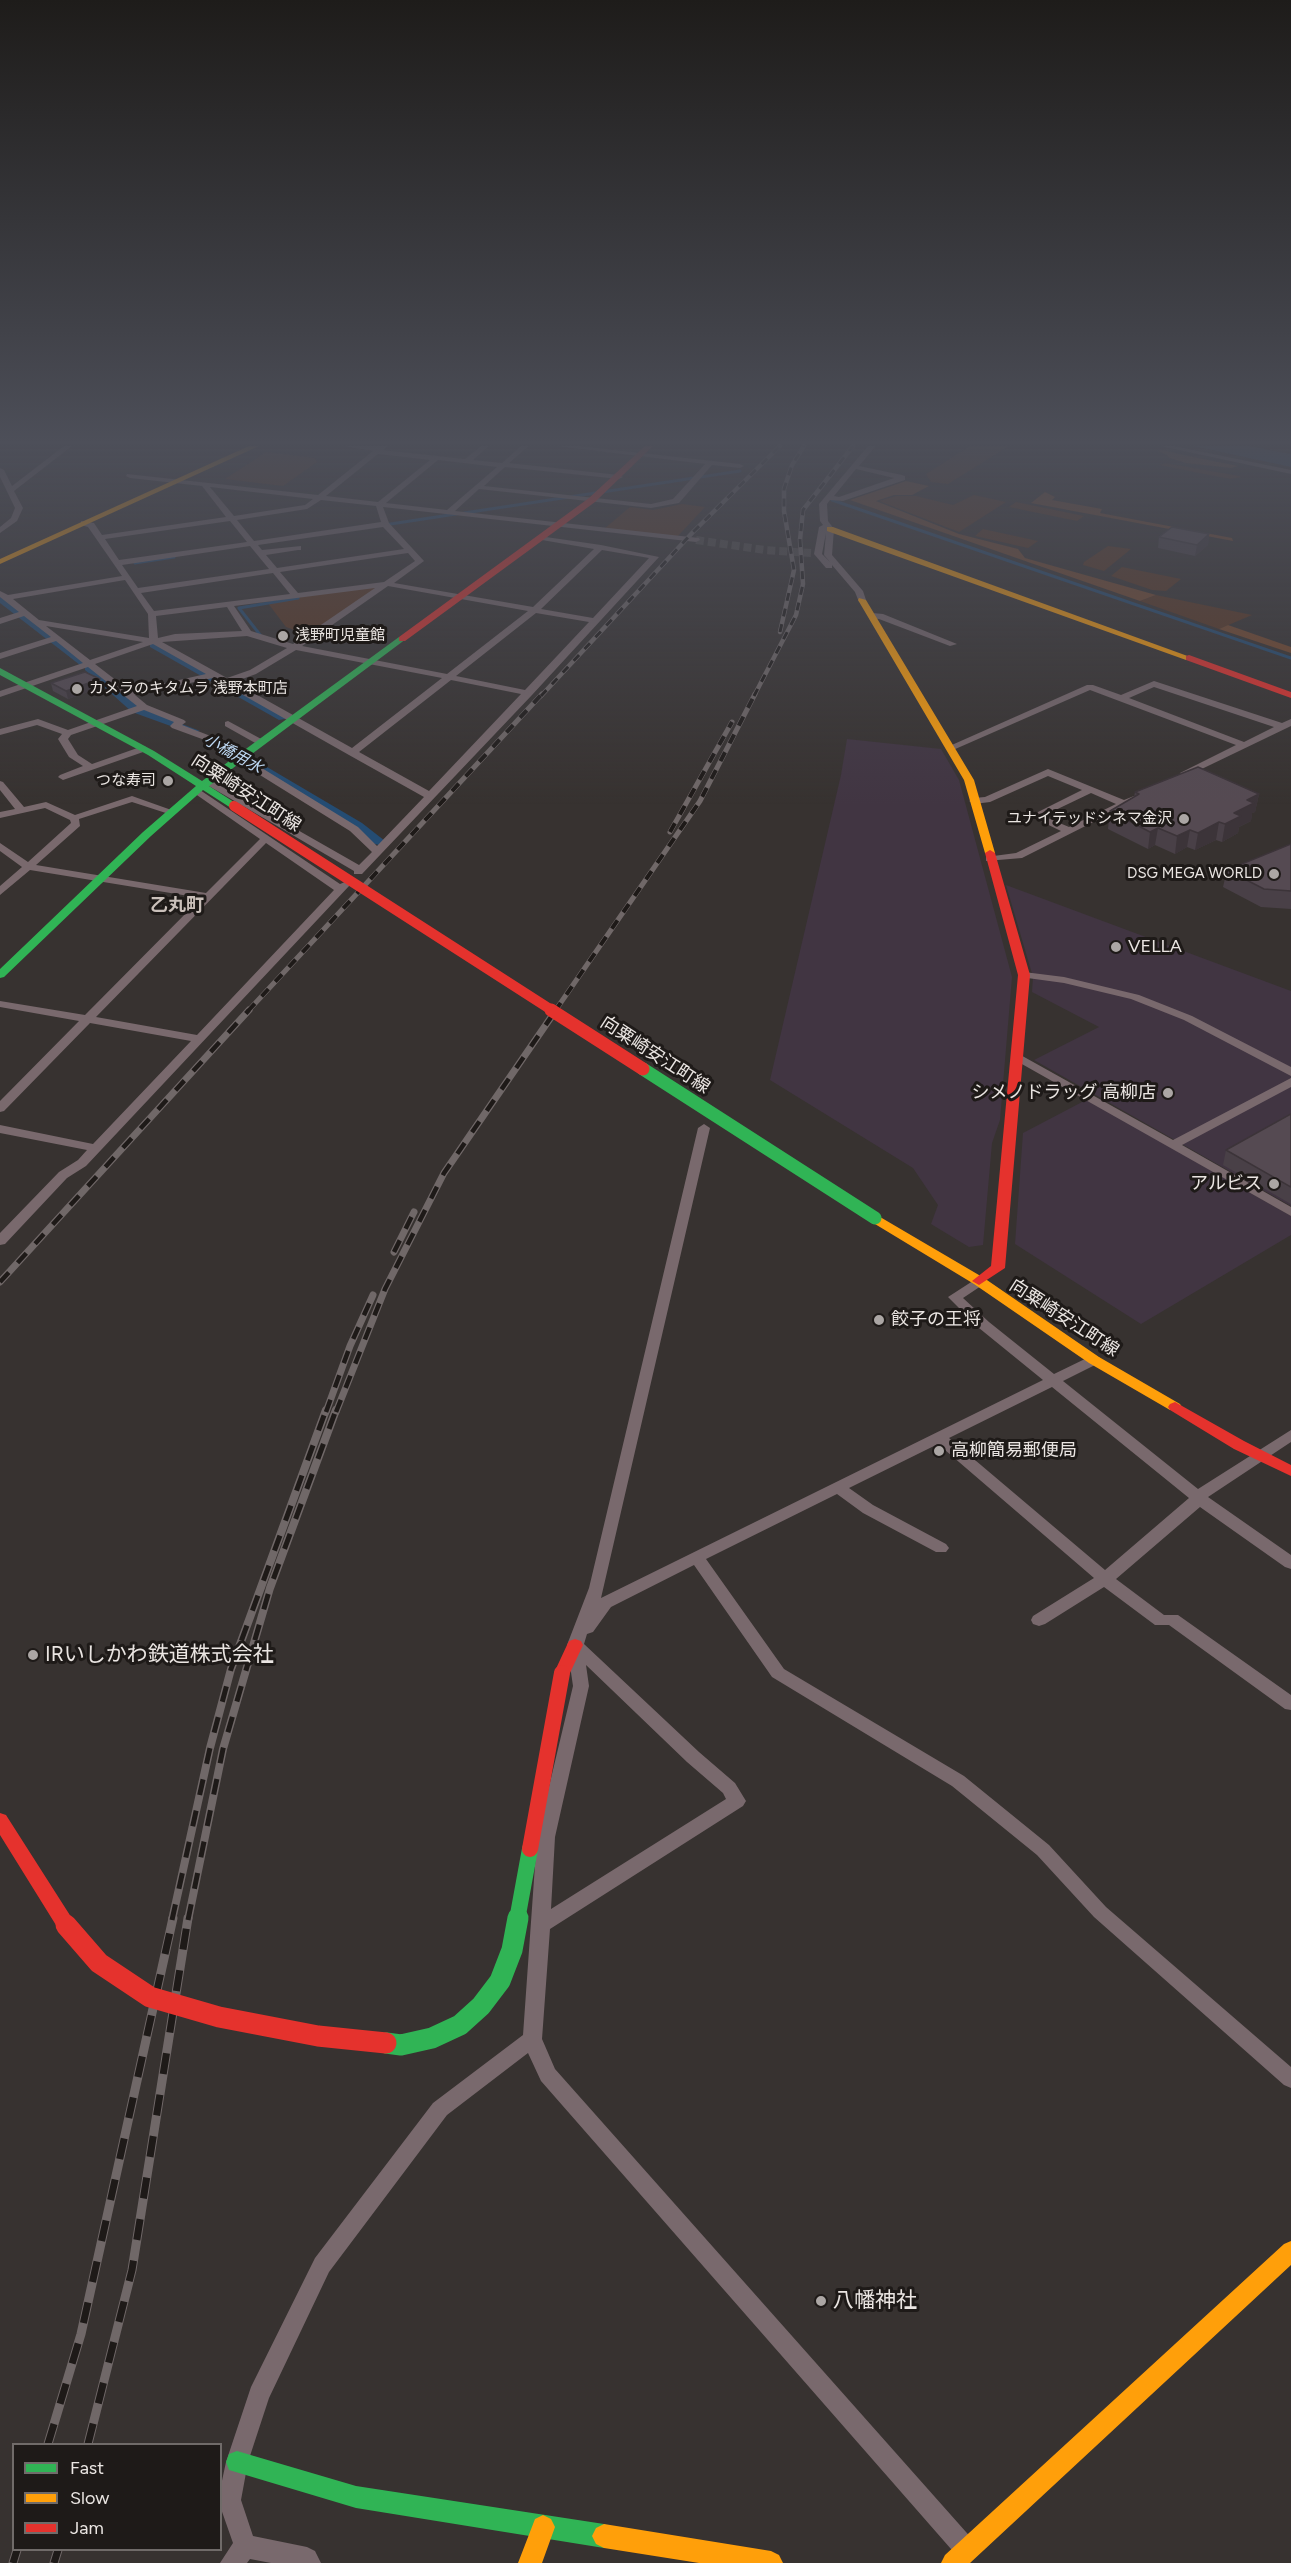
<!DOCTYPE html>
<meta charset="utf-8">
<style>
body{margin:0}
#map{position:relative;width:1291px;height:2563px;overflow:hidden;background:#373230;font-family:Figtree,sans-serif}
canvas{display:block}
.legend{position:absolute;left:12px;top:2443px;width:210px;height:108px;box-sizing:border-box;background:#1e1a18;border:2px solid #706b69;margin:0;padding:8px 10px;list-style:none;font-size:18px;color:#eae5e2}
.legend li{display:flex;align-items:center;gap:12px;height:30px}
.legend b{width:30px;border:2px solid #706b69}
</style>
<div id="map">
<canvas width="1291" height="2563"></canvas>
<ul class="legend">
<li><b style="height:8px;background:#30b455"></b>Fast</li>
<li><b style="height:8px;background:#ff9f0a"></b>Slow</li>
<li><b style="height:8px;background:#e5322d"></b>Jam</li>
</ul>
</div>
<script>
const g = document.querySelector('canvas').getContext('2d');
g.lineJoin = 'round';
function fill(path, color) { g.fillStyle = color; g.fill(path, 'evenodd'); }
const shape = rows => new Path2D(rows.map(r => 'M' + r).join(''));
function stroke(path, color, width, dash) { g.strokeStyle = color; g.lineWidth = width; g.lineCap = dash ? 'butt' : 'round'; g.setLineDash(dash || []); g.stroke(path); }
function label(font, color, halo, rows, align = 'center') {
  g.font = font + ' Figtree,"Noto Sans JP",sans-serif'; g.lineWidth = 6; g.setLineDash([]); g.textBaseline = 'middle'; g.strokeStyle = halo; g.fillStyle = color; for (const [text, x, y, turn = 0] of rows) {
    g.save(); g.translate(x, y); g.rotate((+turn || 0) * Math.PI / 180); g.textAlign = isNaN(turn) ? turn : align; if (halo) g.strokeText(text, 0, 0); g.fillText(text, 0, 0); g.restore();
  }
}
const commercial = shape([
 [847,739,941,749,959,780,1012,977,1000,1120,992,1143,983,1245,969,1247,931,1224,938,1205,913,1168,770,1080,841,775],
 [1006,885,1291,991,1291,1206,1034,1060,1099,1027,1032,992,1033,977],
 [1084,1101,1090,1101,1291,1216,1291,1235,1141,1324,1015,1244,1023,1133]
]);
const green = shape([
 [970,446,1009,446,948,484,931,482,926,474],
 [266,452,315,458,317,462,283,486,225,479],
 [1165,463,1239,476,1241,477,1230,479,1159,465],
 [974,495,1006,502,959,532,879,501,896,496,916,496,953,505],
 [1016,502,1084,516,1077,521,1009,507],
 [682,504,705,507,677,537,604,529,630,507,653,510],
 [983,529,1038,541,1028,548,975,536],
 [1108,546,1131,549,1104,571,1083,565,1084,562],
 [1122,567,1181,579,1166,591,1152,590,1111,576],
 [376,586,378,588,308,635,286,627,267,602],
 [1156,595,1252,615,1219,629,1140,601]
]);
const forest = shape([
 [1160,449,1179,454,1238,466,1231,468,1186,463,1169,458,1167,455,1158,451],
 [906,481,929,486,912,495,894,495,876,501,959,534,1018,549,1025,558,1156,595,1140,601,850,500],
 [1045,492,1055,497,1052,500,1102,509,1100,513,1232,538,1233,541,1031,503],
 [1228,625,1291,647,1291,653,1219,629]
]);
const water = shape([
 [1193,446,1249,446,1291,454,1291,467]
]);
const stream = shape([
 [832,500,1291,658],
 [464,513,740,471],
 [384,525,456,514],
 [135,563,174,557],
 [261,636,239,608,298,598]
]);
const canal = shape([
 [0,595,88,661,88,665,93,666,140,708,200,731,190,733,132,712,85,670,85,666,80,665,0,603,0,595],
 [150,643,158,643,289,718,279,720,150,647,150,643],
 [242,757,250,757,362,823,385,841,379,845,375,844,242,761,242,757]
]);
const streetTunnel = shape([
 [696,540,765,550,811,553]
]);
const street = shape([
 [64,446,72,446,14,491,23,508,17,521,0,533,0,527,11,518,15,508,0,477,0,468,4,470,12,486,64,446],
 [343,446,388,446,383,450,465,459,481,446,489,446,473,460,502,463,521,446,529,446,509,463,619,475,623,477,619,479,505,467,484,486,651,504,673,499,705,464,556,446,579,446,740,464,744,466,740,468,712,465,679,503,651,508,479,489,455,511,699,538,700,540,696,542,383,507,389,523,424,561,394,583,533,607,594,549,542,540,538,538,539,536,601,545,659,557,532,695,362,874,354,874,354,871,202,782,210,780,359,865,372,852,350,831,202,739,172,728,170,726,174,722,144,710,71,735,68,739,78,755,92,764,143,746,146,747,146,751,63,780,58,777,60,775,83,766,69,757,58,739,62,734,37,725,0,735,0,729,38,719,68,730,137,706,88,667,0,697,0,691,83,663,56,641,0,659,0,653,51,637,24,616,0,624,0,618,19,612,0,597,0,591,8,595,122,576,88,527,81,525,81,521,94,523,102,535,226,517,202,486,130,478,126,476,127,474,318,495,373,451,343,446],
 [378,454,430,460,378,502,326,496,378,454],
 [438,460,497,467,447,510,386,503,438,460],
 [210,487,313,499,305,505,234,516,210,487],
 [321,500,376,506,381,522,254,541,237,520,307,509,321,500],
 [230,521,247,542,119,560,105,539,230,521],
 [383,527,404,549,277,568,266,555,298,550,301,550,301,546,262,550,258,545,383,527],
 [250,546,269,569,138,588,122,565,250,546],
 [602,550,649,558,593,618,541,609,602,550],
 [408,553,415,561,384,582,298,593,280,572,408,553],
 [273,573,290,594,154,611,141,593,273,573],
 [125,580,148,614,149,638,39,620,13,599,125,580],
 [388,586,528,611,447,674,302,646,388,586],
 [375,588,293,644,251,631,234,606,375,588],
 [227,607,242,631,175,634,158,638,156,616,227,607],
 [536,613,589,622,525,690,456,676,536,613],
 [46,626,143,642,90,660,46,626],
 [247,636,287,648,250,670,227,678,162,642,247,636],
 [153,644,206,674,130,691,95,664,153,644],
 [296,650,442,678,352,748,234,682,256,674,296,650],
 [213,678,349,755,424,797,377,846,358,827,208,735,182,725,186,722,184,720,147,705,135,695,213,678],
 [451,680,521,694,429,791,359,752,451,680],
 [868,446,876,446,859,466,902,475,905,476,905,480,843,501,830,500,827,504,828,521,834,529,832,555,863,591,866,600,862,602,859,602,855,592,832,565,832,568,826,568,814,554,819,527,823,525,820,521,819,504,868,446],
 [856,469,894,478,839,497,834,496,856,469],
 [826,533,824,555,830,562,822,554,826,533],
 [1160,446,1174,446,1291,470,1291,474,1160,446],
 [872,613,883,614,957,644,950,646,879,619,869,618,869,614,872,613],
 [1154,681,1282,723,1291,719,1291,726,1183,778,1180,777,1180,773,1236,745,1090,690,953,750,945,748,1087,685,1093,685,1121,695,1154,681],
 [1154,687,1274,727,1244,742,1129,698,1154,687],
 [228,721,263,740,265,742,257,744,225,726,225,722,228,721],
 [1048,769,1124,800,1134,796,1139,799,1022,858,986,861,986,857,1016,853,1061,831,1030,816,1082,790,1048,776,990,802,974,804,969,801,974,798,985,797,1048,769],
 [1091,793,1116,804,1069,827,1043,816,1091,793],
 [0,781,3,782,24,807,46,802,75,815,132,796,177,812,172,815,132,802,79,819,80,826,36,865,206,893,260,839,194,793,194,789,197,788,340,884,345,882,350,885,86,1166,67,1178,5,1244,0,1245,0,1233,59,1172,78,1160,87,1150,0,1133,0,1125,93,1144,191,1041,90,1023,4,1111,0,1112,0,1101,79,1021,0,1007,0,1001,85,1015,201,898,30,870,0,895,0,886,22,867,0,851,0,843,28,862,71,823,70,820,45,808,0,818,0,812,15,809,0,790,0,781],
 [266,843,334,890,197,1035,96,1017,266,843],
 [1024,972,1064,977,1139,995,1192,1016,1291,1067,1291,1076,1184,1020,1131,999,1064,983,1020,977,1020,973,1024,972],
 [1017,1053,1173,1140,1291,1078,1291,1087,1182,1145,1291,1207,1291,1216,1013,1059,1011,1057,1013,1055,1017,1053],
 [704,1124,710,1128,601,1598,1043,1380,979,1328,948,1297,979,1277,986,1281,984,1284,963,1298,989,1322,1054,1374,1089,1357,1099,1357,1101,1360,1099,1363,1063,1381,1198,1489,1291,1430,1291,1442,1208,1497,1291,1555,1291,1569,1285,1567,1200,1507,1116,1579,1164,1615,1178,1615,1291,1695,1291,1710,1285,1709,1169,1625,1155,1625,1104,1587,1045,1624,1039,1626,1033,1624,1031,1620,1033,1616,1094,1578,938,1444,849,1488,873,1505,946,1544,949,1548,946,1552,936,1552,863,1513,837,1494,706,1559,784,1669,964,1776,1049,1845,1106,1907,1291,2067,1291,2088,1284,2085,1094,1917,1037,1855,952,1786,772,1677,694,1565,611,1607,593,1632,587,1634,584,1644,699,1752,735,1783,746,1801,743,1806,550,1929,542,2039,555,2069,974,2541,978,2549,974,2557,966,2561,958,2557,541,2081,528,2053,447,2115,329,2272,269,2398,248,2462,241,2500,253,2536,307,2547,315,2551,321,2563,271,2563,250,2559,247,2563,220,2563,233,2543,220,2506,220,2490,226,2462,251,2387,315,2258,433,2103,523,2035,537,1837,573,1686,567,1645,589,1588,698,1128,704,1124],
 [1052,1387,1189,1498,1105,1570,949,1438,1052,1387],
 [586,1665,687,1762,723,1793,726,1799,551,1909,555,1837,589,1686,586,1665]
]);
const fast = shape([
 [399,637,406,639,209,786,237,804,237,808,231,808,203,790,151,836,4,977,0,978,0,969,143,832,196,786,148,755,0,675,0,668,154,751,202,781,399,637],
 [237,2451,356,2486,604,2524,612,2528,616,2536,612,2544,604,2548,356,2508,229,2470,226,2462,229,2454,237,2451]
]);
const slow = shape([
 [249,446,259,446,0,564,0,559,249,446],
 [827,527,833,527,1193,658,1186,660,827,531,827,527],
 [859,598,866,600,974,780,995,853,994,855,990,856,985,853,964,780,858,600,859,598],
 [875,1214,984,1278,1099,1357,1180,1404,1182,1407,1180,1410,1170,1410,1089,1363,974,1284,870,1221,868,1218,870,1215,875,1214],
 [1291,2241,1291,2265,970,2563,941,2563,945,2555,1284,2244,1291,2241],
 [543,2515,551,2519,555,2527,542,2563,518,2563,535,2519,543,2515],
 [604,2524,771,2551,779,2555,783,2563,699,2563,604,2548,596,2544,592,2536,596,2528,604,2524]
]);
const jam = shape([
 [645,446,653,446,595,502,405,641,399,641,399,637,589,498,645,446],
 [1189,655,1291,692,1291,698,1186,660,1186,656,1189,655],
 [990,850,995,853,1030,975,1005,1268,979,1285,972,1281,991,1266,1018,975,985,853,990,850],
 [1175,1402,1244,1441,1291,1465,1291,1476,1234,1449,1170,1410,1168,1407,1170,1404,1175,1402],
 [575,1639,581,1641,583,1645,570,1673,568,1677,562,1679,556,1677,554,1673,567,1645,569,1641,575,1639],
 [0,1813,6,1815,73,1920,75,1925,73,1930,66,1933,59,1930,0,1835,0,1813]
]);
const railFar4 = shape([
 [780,632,794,570,784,511,784,489,792,465,804,446],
 [541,696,693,532,780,446],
 [754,696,796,615,803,584,800,540,803,510,853,446]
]);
const railFar3 = shape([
 [670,832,732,722],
 [248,1011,542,694],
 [555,1011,700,801,755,694]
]);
const railFar2 = shape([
 [394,1252,414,1212],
 [0,1282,249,1010],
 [326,1412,350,1346,373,1295],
 [336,1412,385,1289,444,1173,556,1010]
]);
const railFar1 = shape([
 [172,1920,210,1748,231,1669,326,1410],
 [188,1920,223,1749,270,1588,336,1410]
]);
const rail = shape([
 [48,2444,81,2334,173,1918],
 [88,2444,132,2270,188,1918],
 [13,2563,17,2550],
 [54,2563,58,2550]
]);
const fastBridgeFar2 = shape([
 [643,1069,875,1218]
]);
const fastBridgeFar1 = shape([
 [517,1920,530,1849]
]);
const fastBridge = shape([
 [386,2043,401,2045,432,2038,460,2025,481,2006,500,1981,512,1950,518,1918]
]);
const jamBridgeFar3 = shape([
 [234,806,553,1011]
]);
const jamBridgeFar2 = shape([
 [551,1010,643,1069]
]);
const jamBridgeFar1 = shape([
 [530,1849,562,1673]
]);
const jamBridge = shape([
 [66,1925,99,1963,150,1997,219,2017,318,2036,386,2043]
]);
const wall = shape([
 [1209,534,1208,545,1195,556,1158,548,1159,537],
 [51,683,102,687,68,699,53,691],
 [1135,792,1259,794,1255,812,1252,813,1251,821,1239,827,1238,833,1222,842,1216,840,1195,850,1187,847,1175,854,1155,845,1148,849,1108,829,1110,811,1134,797],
 [1291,844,1291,909,1261,907,1223,887,1227,870],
 [1291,1114,1291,1204,1223,1165,1226,1150]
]);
const shadedWall = shape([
 [1209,534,1208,545,1195,556,1197,545],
 [100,679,102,687,68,699,66,691],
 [1259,794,1255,812,1252,813,1251,821,1239,827,1238,833,1222,842,1225,824,1247,800],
 [1219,822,1216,840,1195,850,1198,833],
 [1158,828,1155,845,1148,849,1150,832],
 [1190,830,1187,847,1175,854,1177,836]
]);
const building = shape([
 [1172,527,1209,534,1197,545,1159,537,1172,527],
 [85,672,100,679,66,691,51,683,85,672],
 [1198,767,1259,794,1247,800,1254,803,1234,813,1241,816,1225,824,1219,822,1198,833,1190,830,1177,836,1158,828,1150,832,1110,811,1139,794,1135,792,1198,767],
 [1291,844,1291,891,1264,889,1227,870,1291,844],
 [1291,1114,1291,1187,1226,1150,1291,1114]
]);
const markers = [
 [283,636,6,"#aba6a4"],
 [77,689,6,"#aba6a4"],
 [168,781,6,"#aba6a4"],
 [1184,819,6,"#aba6a4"],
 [1274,874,6,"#aba6a4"],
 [1116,947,6,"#aba6a4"],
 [1168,1093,6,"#aba6a4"],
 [1274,1184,6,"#aba6a4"],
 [879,1320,6,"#aba6a4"],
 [939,1451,6,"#aba6a4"],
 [33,1655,6,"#aba6a4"],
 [821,2301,6,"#aba6a4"]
];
const farPoinames = [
 ["浅野町児童館",295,636,"left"],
 ["カメラのキタムラ 浅野本町店",89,689,"left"],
 ["つな寿司",156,781],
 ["ユナイテッドシネマ金沢",1172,819],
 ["DSG MEGA WORLD",1262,874]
];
const farWaternames = [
 ["小橋用水",233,754,29]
];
const streetNames = [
 ["向粟崎安江町線",246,793,33],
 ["向粟崎安江町線",655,1055,33],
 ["向粟崎安江町線",1064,1318,33]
];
const farQuarternames = [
 ["乙丸町",177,906]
];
const poiNames = [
 ["VELLA",1128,947],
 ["シメノドラッグ 高柳店",1156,1093,"right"],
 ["アルビス",1262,1184,"right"],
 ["餃子の王将",891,1320],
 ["高柳簡易郵便局",951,1451]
];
const nearPoinames = [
 ["IRいしかわ鉄道株式会社",45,1655],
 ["八幡神社",833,2301]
];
fill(commercial, '#413542');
fill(green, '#5a3621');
fill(forest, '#77482b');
fill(water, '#244c73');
stroke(stream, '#244c73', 3);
fill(canal, '#244c73');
stroke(streetTunnel, '#524d4b', 8, [8, 4]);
fill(street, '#79696d');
fill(fast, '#30b455');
fill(slow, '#ff9f0a');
fill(jam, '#e5322d');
stroke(railFar4, '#706868', 4.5);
stroke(railFar3, '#706868', 5);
stroke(railFar2, '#706868', 7);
stroke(railFar1, '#706868', 8);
stroke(rail, '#706868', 9);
stroke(railFar4, '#1e1a18', 3, [8]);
stroke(railFar3, '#1e1a18', 4, [10]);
stroke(railFar2, '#1e1a18', 4.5, [13]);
stroke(railFar1, '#1e1a18', 5, [16]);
stroke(rail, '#1e1a18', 7, [21]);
stroke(fastBridgeFar2, '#30b455', 13);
stroke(fastBridgeFar1, '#30b455', 16);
stroke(fastBridge, '#30b455', 21);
stroke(jamBridgeFar3, '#e5322d', 10);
stroke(jamBridgeFar2, '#e5322d', 13);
stroke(jamBridgeFar1, '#e5322d', 16);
stroke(jamBridge, '#e5322d', 21);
fill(wall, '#494047');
fill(shadedWall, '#3c3439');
fill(building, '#554a52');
stroke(building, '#3c3439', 1.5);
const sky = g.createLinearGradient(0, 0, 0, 805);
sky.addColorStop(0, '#1e1c1a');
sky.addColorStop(0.55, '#4d4f59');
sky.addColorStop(1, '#4d4f5900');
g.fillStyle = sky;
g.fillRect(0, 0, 1291, 805);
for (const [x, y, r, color] of markers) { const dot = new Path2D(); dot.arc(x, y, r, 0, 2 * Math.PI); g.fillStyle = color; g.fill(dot); stroke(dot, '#1e1a18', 2); }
label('15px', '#eae5e2', '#1e1a18', farPoinames, 'right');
label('italic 16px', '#bed9f4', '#1e1a18', farWaternames);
label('18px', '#eae5e2', '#1e1a18', streetNames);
label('bold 18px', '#cac0ba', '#1e1a18', farQuarternames);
label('18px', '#eae5e2', '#1e1a18', poiNames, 'left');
label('21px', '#eae5e2', '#1e1a18', nearPoinames, 'left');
</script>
